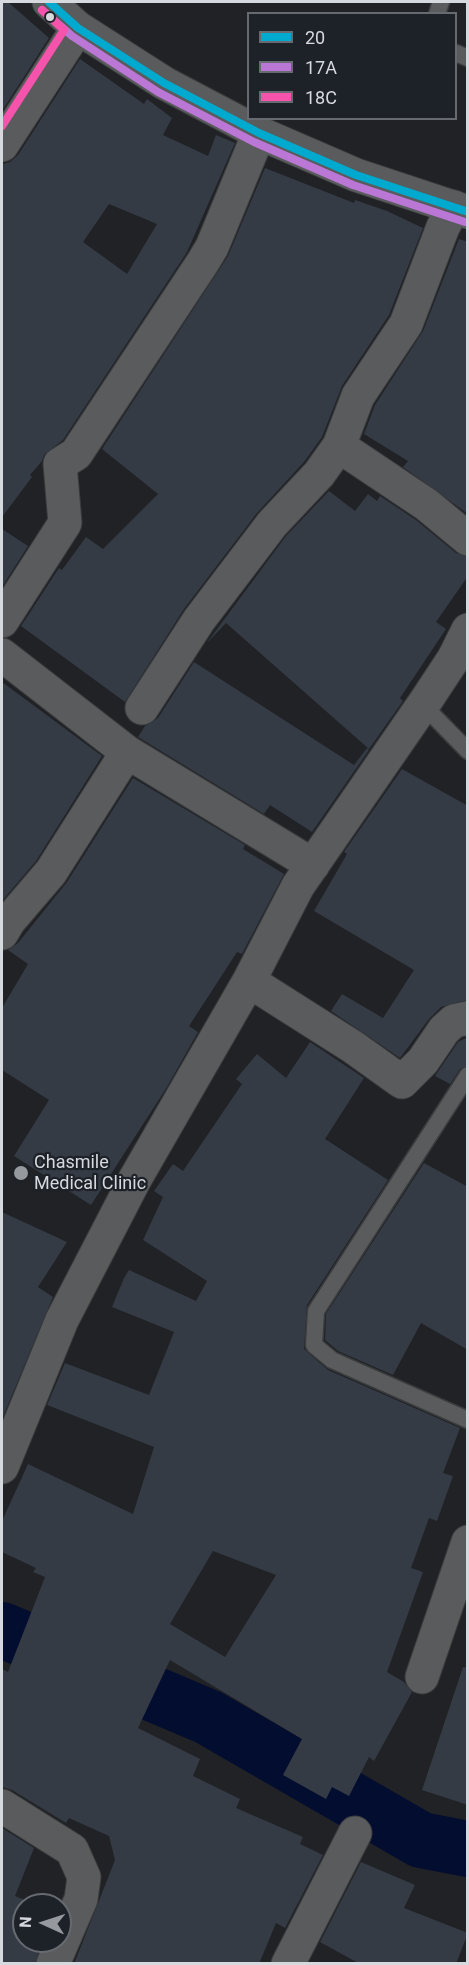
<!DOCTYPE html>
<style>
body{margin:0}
#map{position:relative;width:469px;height:1965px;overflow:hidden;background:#202225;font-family:Roboto,sans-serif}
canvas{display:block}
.frame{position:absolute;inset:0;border:3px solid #d6d9de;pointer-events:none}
.legend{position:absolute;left:247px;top:12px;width:210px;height:108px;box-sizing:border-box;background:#1d2128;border:2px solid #676b71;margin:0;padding:8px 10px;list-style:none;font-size:18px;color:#d6d9de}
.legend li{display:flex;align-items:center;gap:12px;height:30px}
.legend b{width:30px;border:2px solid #676b71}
.north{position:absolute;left:12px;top:1893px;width:60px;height:60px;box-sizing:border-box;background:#1d2128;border:2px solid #676b71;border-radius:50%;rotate:273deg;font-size:16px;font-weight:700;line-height:24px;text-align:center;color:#d6d9de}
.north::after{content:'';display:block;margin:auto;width:21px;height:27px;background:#96999d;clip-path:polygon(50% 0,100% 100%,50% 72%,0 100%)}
</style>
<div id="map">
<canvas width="469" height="1965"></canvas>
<div class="frame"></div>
<ul class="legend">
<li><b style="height:8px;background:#00a9ce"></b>20</li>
<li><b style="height:8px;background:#ba77d6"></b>17A</li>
<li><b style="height:8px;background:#f653ac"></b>18C</li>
</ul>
<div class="north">N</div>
</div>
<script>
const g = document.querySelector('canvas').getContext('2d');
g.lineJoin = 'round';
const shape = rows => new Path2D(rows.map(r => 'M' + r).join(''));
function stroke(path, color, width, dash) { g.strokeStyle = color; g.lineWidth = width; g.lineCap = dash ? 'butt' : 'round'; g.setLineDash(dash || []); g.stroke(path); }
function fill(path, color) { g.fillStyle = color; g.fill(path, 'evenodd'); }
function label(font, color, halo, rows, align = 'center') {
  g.font = font + ' Roboto,sans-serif'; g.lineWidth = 4.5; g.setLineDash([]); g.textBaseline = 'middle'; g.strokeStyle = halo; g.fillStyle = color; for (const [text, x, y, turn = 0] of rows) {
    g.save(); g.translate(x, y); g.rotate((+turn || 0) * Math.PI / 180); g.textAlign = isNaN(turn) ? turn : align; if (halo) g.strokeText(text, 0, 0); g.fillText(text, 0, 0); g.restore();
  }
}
const river = shape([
 [2,1630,208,1717,421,1840,468,1849]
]);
const building = shape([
 [2,2,8,2,49,38,2,111],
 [80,59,144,104,147,99,172,118,163,135,208,156,216,135,235,143,187,252,63,440,44,455,42,461,30,475,32,477,2,517,2,164,10,162,18,155],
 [109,204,157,224,127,274,83,242],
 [265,168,354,203,355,200,387,211,423,228,389,315,342,386,322,437,304,462,257,513,184,609,125,702,21,626,59,568,62,570,86,537,103,549,158,494,102,449,228,256],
 [459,239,468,242,468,514,403,467,408,461,364,434,375,405,423,331],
 [329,491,355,511,368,494,377,501,380,496,416,520,456,553,468,557,468,576,436,622,446,629,400,698,403,701,369,749,226,623,206,644,286,536],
 [2,529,28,546,2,587],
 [194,662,354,765,367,748,369,750,312,832,270,805,264,814,138,737,145,726,158,718],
 [2,682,102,756,36,861,2,901],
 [402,769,468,806,468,1000,441,1007,429,1019,400,1058,331,1011,342,994,383,1018,414,970,314,911,347,854,344,852],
 [133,778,245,845,243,849,284,874,242,954,237,952,189,1026,198,1032,167,1087,91,1205,14,1156,49,1100,2,1070,2,1008,28,964,8,950,18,943,67,882],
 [468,1037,468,1065,460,1069,450,1084,435,1076,458,1042],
 [310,1042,364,1078,325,1139,388,1180,307,1305,304,1349,328,1370,460,1428,443,1473,453,1476,437,1521,429,1518,411,1568,423,1572,387,1672,404,1682,412,1692,374,1761,369,1757,349,1796,332,1787,326,1799,283,1775,302,1739,170,1660,138,1728,200,1759,193,1776,240,1799,236,1808,303,1837,300,1844,323,1855,285,1928,276,1923,259,1964,74,1964,115,1860,109,1836,69,1818,66,1823,12,1790,2,1787,2,1669,8,1672,45,1577,33,1572,36,1568,2,1552,2,1521,28,1464,133,1514,154,1447,47,1405,65,1363,149,1395,174,1332,112,1307,124,1278,129,1270,196,1301,207,1281,143,1240,163,1197,154,1191,173,1164,183,1171,242,1084,236,1079,257,1054,286,1078],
 [213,1551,276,1575,225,1657,170,1624],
 [424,1163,468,1187,468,1350,421,1323,393,1375,338,1351,325,1340,326,1314],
 [2,1212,67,1242,38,1287,53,1297,2,1419],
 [463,1667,468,1668,468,1805,422,1790],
 [2,1828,34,1848,15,1896,37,1905,24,1905,24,1941,42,1941,35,1964,2,1964],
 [361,1862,415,1885,404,1908,468,1933,456,1964,360,1964,320,1942]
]);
const service = shape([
 [437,14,441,2],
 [456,53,468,58],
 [423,705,468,751],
 [468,1075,316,1311,314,1345,332,1360,468,1420]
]);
const minor = shape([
 [2,145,78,28],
 [339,446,427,505,468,539],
 [2,621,65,523,60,464,76,454,203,262,212,247,259,133],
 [2,655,127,752,313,865],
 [142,708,199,620,272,524,319,474,339,446,358,396,406,324,443,227,454,207],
 [2,933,9,921,51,872,127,752],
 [249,981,353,1047,402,1082,423,1061,444,1030,454,1021,468,1018],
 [2,1467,62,1320,135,1179,249,981,298,886,427,699,454,658,468,630],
 [422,1677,468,1542],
 [2,1806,72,1850,84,1877,81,1899,53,1964],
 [288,1964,355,1833]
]);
const tertiary = shape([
 [49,2,78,28,164,83,259,133,356,175,468,212]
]);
const bus1 = shape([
 [49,2,78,28,164,83,259,133,356,175,468,212]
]);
const bus2 = shape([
 [42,10,72,36,158,92,254,142,353,185,465,222]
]);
const bus3 = shape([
 [2,126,64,30,42,10]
]);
const markers = [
 [50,17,5,"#d6d9de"],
 [21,1173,8,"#96999d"]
];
const poiNames = [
 ["Chasmile",34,1163],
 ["Medical Clinic",34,1184]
];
stroke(river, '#030d2f', 56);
fill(building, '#353b45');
stroke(service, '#3a3c3e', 19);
stroke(minor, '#3a3c3e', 35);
stroke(tertiary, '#3a3c3e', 35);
stroke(service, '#5a5b5c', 16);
stroke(minor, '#5a5b5c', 33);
stroke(tertiary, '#5a5b5c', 33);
stroke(bus1, '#00a9ce', 8);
stroke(bus2, '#ba77d6', 8);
stroke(bus3, '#f653ac', 8);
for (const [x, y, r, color] of markers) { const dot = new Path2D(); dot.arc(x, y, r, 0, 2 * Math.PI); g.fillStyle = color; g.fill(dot); stroke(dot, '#1d2128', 2); }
label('18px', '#d6d9de', '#1d2128', poiNames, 'left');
</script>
